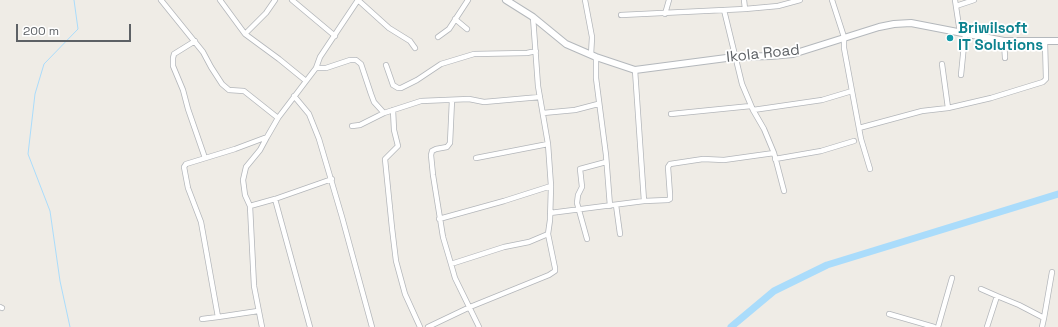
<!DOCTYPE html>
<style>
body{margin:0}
#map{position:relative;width:1058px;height:327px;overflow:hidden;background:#efece6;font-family:"Space Grotesk",sans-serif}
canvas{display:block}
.scale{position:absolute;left:16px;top:24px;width:115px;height:18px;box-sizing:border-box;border:2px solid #5d6165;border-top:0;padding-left:5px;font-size:12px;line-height:14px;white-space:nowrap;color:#5d6165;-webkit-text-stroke:3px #fff;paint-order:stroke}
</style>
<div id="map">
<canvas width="1058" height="327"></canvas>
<div class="scale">200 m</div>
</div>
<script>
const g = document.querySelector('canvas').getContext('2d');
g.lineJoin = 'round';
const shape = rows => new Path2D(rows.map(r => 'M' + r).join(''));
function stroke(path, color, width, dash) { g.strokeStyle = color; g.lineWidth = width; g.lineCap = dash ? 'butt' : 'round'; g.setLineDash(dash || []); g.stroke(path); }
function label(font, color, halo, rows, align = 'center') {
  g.font = font + ' "Space Grotesk",sans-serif'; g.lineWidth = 3.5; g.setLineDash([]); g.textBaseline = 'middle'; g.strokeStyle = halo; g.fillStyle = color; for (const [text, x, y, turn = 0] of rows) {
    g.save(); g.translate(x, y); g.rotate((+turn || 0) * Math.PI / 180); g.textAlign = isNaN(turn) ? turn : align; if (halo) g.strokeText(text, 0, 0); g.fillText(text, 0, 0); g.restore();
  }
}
const stream = shape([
 [70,327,60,281,50,211,28,154,35,94,44,64,78,29,74,0]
]);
const river = shape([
 [731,327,774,291,827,265,1058,194]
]);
const street = shape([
 [161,0,203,52,211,67,222,84,229,90,244,91,278,118],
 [220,0,245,34,279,59,306,81],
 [292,0,335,36],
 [358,0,389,28,410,41,415,48],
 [585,0,592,37,591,55],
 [744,0,745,9],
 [832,0,844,37,844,48,852,91,861,139,870,169],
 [955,0,960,33],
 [956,6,974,0],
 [724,10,742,84,753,110,764,129,774,153,784,191],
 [665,14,669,0],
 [621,15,745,9,778,6,800,0],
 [455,19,467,29],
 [245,34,266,13,275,0],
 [438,37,449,29,468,0],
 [195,41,174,54,173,58,173,66,183,90,188,109,205,158],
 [1004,41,1005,58],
 [596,57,596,78,606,155,610,206],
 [942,64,948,108],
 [386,65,393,85,398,88,401,88,417,80,441,64,474,54,527,53,536,51],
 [316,68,326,68,350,60,356,60,361,64,371,94,374,102,384,113,421,101,469,99,484,102,540,97],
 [635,70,644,201],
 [961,75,965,35],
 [294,96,309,114,319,139,342,217,372,327],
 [452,100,450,143,447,147,436,149,432,151,431,155,433,175,443,237,451,264,455,278,479,327],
 [393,110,394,130,398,146,385,159,392,228,396,261,405,294,420,327],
 [753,110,822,100,852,91],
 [543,113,575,110,598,104],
 [671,114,751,106],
 [352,126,360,125,384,113],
 [859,128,922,111,948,108,991,98,1043,82,1046,79,1045,42],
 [476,158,548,144],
 [775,159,821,151,854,141],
 [275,199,310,327],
 [616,205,620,234],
 [250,206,275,199,332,179],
 [550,213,644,201,668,200,670,199,670,195,668,167,670,164,703,159,724,160,774,153],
 [439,219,504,201,551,186],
 [587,239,577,203,578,195,582,187,580,169,606,162],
 [451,264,504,247,529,242,548,234],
 [981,289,997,296],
 [0,307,2,308],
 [258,311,218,317,201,222,188,188,184,167,186,164,235,149,267,137,278,118,316,68,320,57,358,0],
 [889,314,934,327],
 [1044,318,1052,272],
 [202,319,218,317],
 [262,327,254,286,250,206,245,195,243,180,246,167,260,150,267,137],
 [428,327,470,307,549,275,555,271,555,268,548,234,550,220,551,186,548,144,538,86,533,17],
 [938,327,952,278],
 [987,327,997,296,1019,305,1044,318,1042,327]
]);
const secondary = shape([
 [506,0,533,17,566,44,596,57,635,70,734,57,771,56,793,54,879,27,894,24,911,23,1004,41,1058,41]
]);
const markers = [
 [950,38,4,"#0f9aa8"]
];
const cultureNames = [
 ["Briwilsoft",958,29],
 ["IT Solutions",958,46]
];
const streetNames = [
 ["Ikola Road",763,54,-6]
];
stroke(stream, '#aadcfb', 1);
stroke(river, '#aadcfb', 7);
stroke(street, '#b3b6ba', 6);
stroke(secondary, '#b4b8bc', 8);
stroke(street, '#fff', 4.5);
stroke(secondary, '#fff', 6);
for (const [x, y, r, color] of markers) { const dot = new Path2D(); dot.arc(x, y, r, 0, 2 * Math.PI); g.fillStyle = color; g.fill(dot); stroke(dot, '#fff', 1.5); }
label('bold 15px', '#0d838f', '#fff', cultureNames, 'left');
label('15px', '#5d6165', '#fff', streetNames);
</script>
